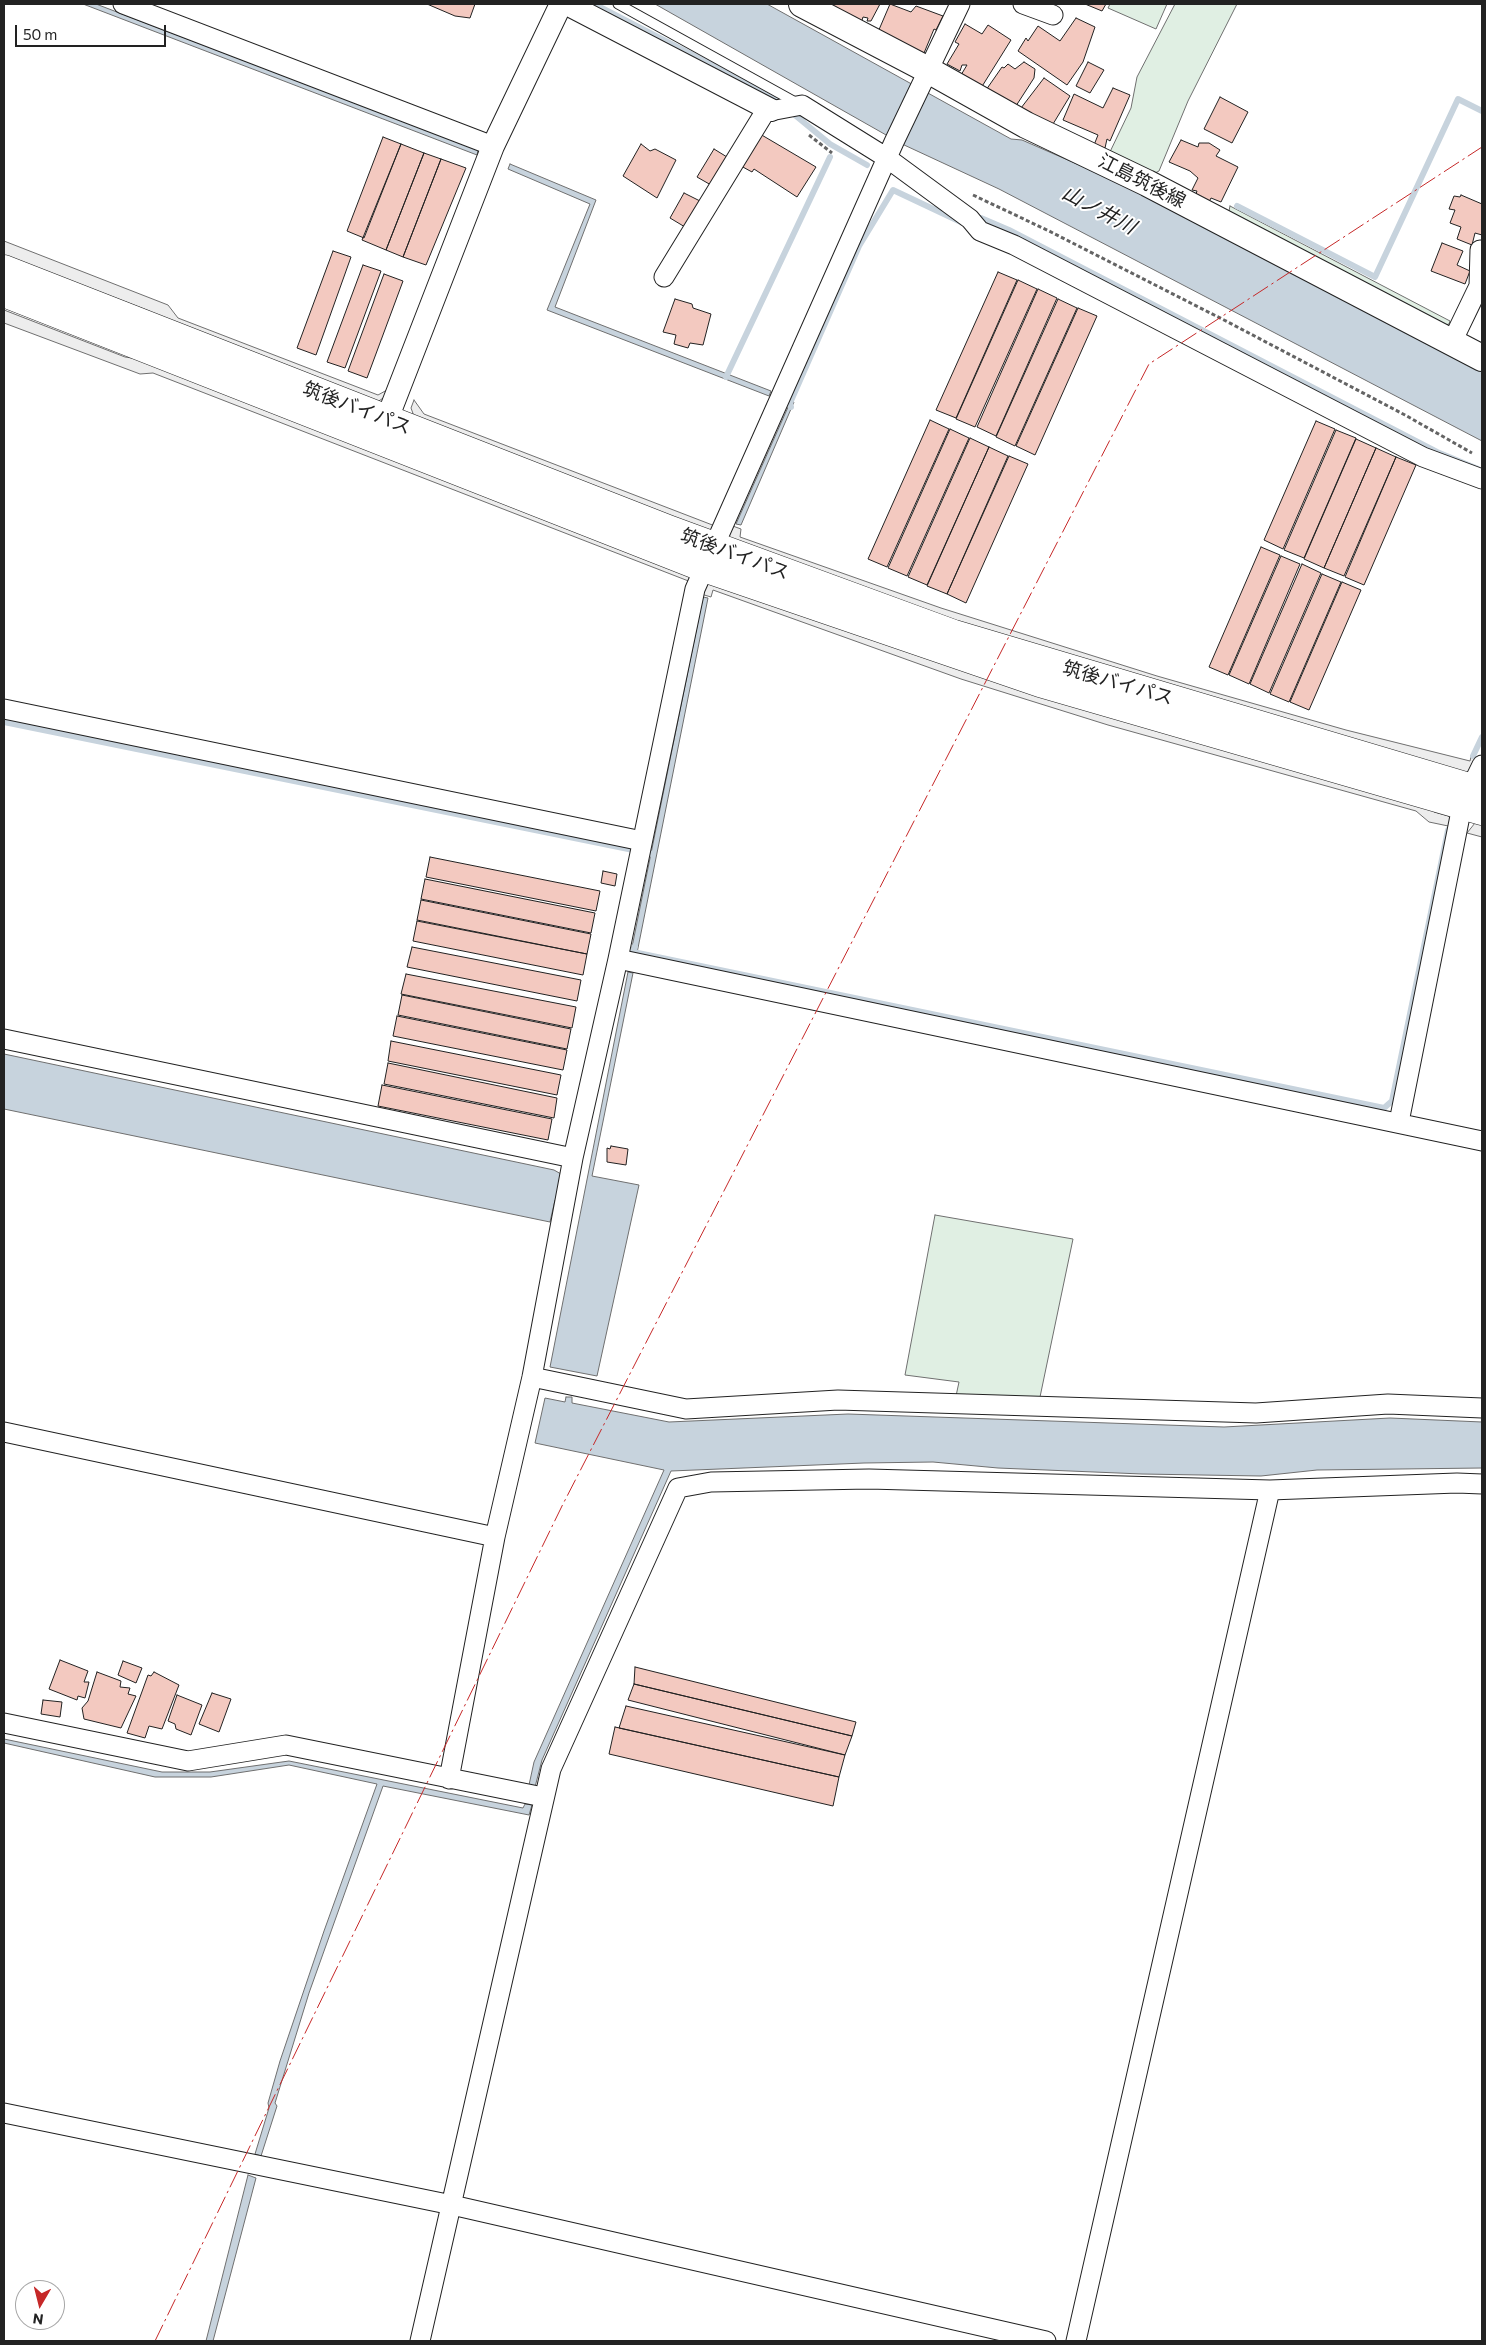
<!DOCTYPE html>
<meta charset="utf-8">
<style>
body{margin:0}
#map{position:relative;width:1486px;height:2345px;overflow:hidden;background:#fff;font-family:Commissioner,sans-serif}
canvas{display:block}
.frame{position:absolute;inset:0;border:5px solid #222;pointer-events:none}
.north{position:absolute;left:15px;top:2280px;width:50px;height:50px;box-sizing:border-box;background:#fff;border:1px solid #a7a7a7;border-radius:50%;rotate:188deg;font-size:14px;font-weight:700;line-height:20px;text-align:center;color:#222}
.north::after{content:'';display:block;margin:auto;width:18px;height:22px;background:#c62828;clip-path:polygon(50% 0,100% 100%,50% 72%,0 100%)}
.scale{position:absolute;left:15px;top:25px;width:151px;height:22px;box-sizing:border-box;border:2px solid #222;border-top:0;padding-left:6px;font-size:15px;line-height:18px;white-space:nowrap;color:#222;-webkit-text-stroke:4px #fff;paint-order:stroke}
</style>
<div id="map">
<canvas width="1486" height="2345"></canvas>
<div class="frame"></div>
<div class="north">N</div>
<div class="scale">50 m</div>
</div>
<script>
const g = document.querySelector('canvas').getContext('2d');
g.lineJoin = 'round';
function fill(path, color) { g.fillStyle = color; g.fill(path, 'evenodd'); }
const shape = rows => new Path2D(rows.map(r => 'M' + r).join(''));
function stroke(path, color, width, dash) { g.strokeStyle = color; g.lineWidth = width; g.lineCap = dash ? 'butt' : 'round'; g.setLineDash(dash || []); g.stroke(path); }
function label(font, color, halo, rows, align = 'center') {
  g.font = font + ' Commissioner,"Noto Sans JP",sans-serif'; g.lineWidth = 4; g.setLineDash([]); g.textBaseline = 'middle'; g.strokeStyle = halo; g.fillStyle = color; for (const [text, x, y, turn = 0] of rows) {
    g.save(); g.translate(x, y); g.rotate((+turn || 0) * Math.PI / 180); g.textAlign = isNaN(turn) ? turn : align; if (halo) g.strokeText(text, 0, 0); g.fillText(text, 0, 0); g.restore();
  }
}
const green = shape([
 [1110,4,1167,4,1156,29,1108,8,1110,4],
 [1175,4,1237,4,1188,101,1159,171,1147,177,1108,156,1131,108,1137,77,1175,4],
 [1230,206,1450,321,1449,324,1442,326,1228,216,1230,206],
 [935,1215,1073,1239,1040,1397,956,1396,959,1382,905,1375,935,1215]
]);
const parking = shape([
 [4,241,168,305,178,318,378,395,387,390,386,396,376,403,175,329,149,311,4,255,4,241],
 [4,310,125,357,159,362,688,570,691,582,153,373,140,374,4,323,4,310],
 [414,400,424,414,715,526,710,534,415,419,411,408,414,400],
 [730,525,741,529,740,537,941,608,1157,676,1346,730,1470,761,1471,757,1481,758,1471,773,1464,773,1075,664,738,548,727,536,730,525],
 [708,579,1419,799,1434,812,1448,816,1453,820,1453,827,1429,822,1416,811,1108,725,961,679,713,590,711,597,701,594,708,579],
 [1475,823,1482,824,1482,837,1467,833,1475,823]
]);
const water = shape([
 [83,4,96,4,478,150,477,155,83,4],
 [655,4,767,4,1011,139,1022,140,1148,195,1482,366,1482,441,999,189,902,144,655,4],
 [510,164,596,200,555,307,771,391,769,396,547,310,590,204,508,169,510,164],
 [789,399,794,402,741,525,736,524,789,405,789,399],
 [703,597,708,598,637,953,631,952,703,597],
 [628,972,633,973,592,1176,639,1185,597,1376,550,1367,628,972],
 [4,1054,554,1170,561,1174,557,1194,560,1196,559,1201,555,1200,550,1222,4,1109,4,1054],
 [566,1397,572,1397,572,1403,669,1422,848,1414,1224,1427,1390,1418,1482,1422,1482,1468,1317,1470,1261,1476,1142,1474,998,1468,933,1462,864,1463,671,1471,542,1760,535,1787,529,1785,534,1762,664,1470,535,1443,545,1398,565,1402,566,1397],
 [4,1739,162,1772,210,1772,289,1761,523,1808,525,1804,532,1805,529,1815,383,1786,309,1993,275,2103,277,2106,261,2156,255,2154,269,2108,268,2103,280,2061,324,1931,377,1784,289,1765,211,1777,155,1777,4,1743,4,1739],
 [248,2175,256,2178,213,2341,206,2341,248,2175]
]);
const stream = shape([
 [594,4,766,93,778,102],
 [790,111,830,144,867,165],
 [1237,206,1375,277,1458,99,1482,111],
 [981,218,1009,230,1437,452,1478,469],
 [726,377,830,157],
 [791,407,790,403,859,246,893,190,963,223],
 [4,722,653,854],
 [1473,756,1482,737],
 [635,946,633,952,1384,1108,1392,1101,1448,830]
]);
const building = shape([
 [427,4,475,4,470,18,455,16,427,4],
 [831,4,880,4,871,21,867,21,868,18,863,17,860,27,828,10,831,4],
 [890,4,911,12,916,6,943,16,936,30,934,29,924,53,878,32,890,4],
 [1085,4,1106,4,1102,11,1085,4],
 [1076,18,1095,27,1083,62,1067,85,1018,51,1026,38,1028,41,1038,26,1060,41,1076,18],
 [965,24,982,34,988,25,1011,40,981,88,961,75,967,65,962,65,960,71,947,64,959,44,955,42,965,24],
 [1024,62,1035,69,1034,78,1014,109,986,90,1002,67,1004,68,1008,64,1015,69,1024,62],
 [1088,62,1104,70,1090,93,1076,86,1088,62],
 [1044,78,1070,96,1050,129,1021,108,1044,78],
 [1113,88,1130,95,1110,141,1107,139,1105,148,1094,145,1098,135,1063,120,1074,94,1103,108,1113,88],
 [1220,97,1248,112,1232,143,1204,129,1220,97],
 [760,134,816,167,797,197,754,169,752,172,741,166,760,134],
 [383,137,401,144,364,238,347,231,383,137],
 [1181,140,1198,147,1199,143,1209,143,1220,150,1216,156,1238,167,1221,202,1211,198,1208,204,1195,197,1197,191,1192,190,1198,178,1190,171,1169,162,1181,140],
 [401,144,424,153,386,250,362,240,401,144],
 [641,144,650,151,655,149,676,160,657,198,623,176,641,144],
 [714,149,727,157,711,185,697,177,714,149],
 [424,153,441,159,403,257,386,250,424,153],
 [441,159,466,168,426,265,403,257,441,159],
 [684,193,700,201,685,227,670,218,684,193],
 [1461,195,1482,204,1482,235,1475,233,1472,245,1457,239,1461,227,1450,223,1455,210,1449,209,1454,196,1460,197,1461,195],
 [1442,243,1463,251,1457,265,1470,271,1465,284,1431,271,1442,243],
 [333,251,351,257,316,355,297,348,333,251],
 [363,265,381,271,345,368,327,362,363,265],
 [998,272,1017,280,956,418,936,410,998,272],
 [384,274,403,281,367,378,348,371,384,274],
 [1018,280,1037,289,975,427,956,419,1018,280],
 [1038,289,1057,298,996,436,977,427,1038,289],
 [675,299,692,304,693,308,711,314,703,345,690,343,688,348,674,344,676,335,663,332,675,299],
 [1058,299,1077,308,1015,446,996,437,1058,299],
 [1078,308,1097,316,1035,455,1016,446,1078,308],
 [930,420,949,429,887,567,868,559,930,420],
 [1316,421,1335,429,1283,549,1264,540,1316,421],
 [950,429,969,438,907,576,888,568,950,429],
 [1336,430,1356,438,1304,558,1284,550,1336,430],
 [970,438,989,447,927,585,908,577,970,438],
 [1356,439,1376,448,1324,568,1304,559,1356,439],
 [989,447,1008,456,947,594,927,586,989,447],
 [1376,448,1396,457,1344,576,1324,568,1376,448],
 [1009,456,1028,464,966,603,947,594,1009,456],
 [1396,457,1416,465,1364,585,1345,577,1396,457],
 [1261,547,1280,555,1228,675,1209,667,1261,547],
 [1281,556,1300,564,1249,684,1229,675,1281,556],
 [1302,564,1321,573,1269,693,1250,684,1302,564],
 [1322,574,1341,582,1289,702,1270,694,1322,574],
 [1342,582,1361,590,1309,710,1290,702,1342,582],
 [430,857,600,891,596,911,426,877,430,857],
 [603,871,617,874,615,886,601,883,603,871],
 [425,879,595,913,591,933,421,899,425,879],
 [421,900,591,934,587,954,417,920,421,900],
 [417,921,587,954,583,975,413,941,417,921],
 [412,947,581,980,577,1001,407,967,412,947],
 [406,974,576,1007,572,1028,401,994,406,974],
 [402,995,571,1029,567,1049,398,1015,402,995],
 [397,1016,567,1050,563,1070,393,1036,397,1016],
 [391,1041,561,1075,557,1095,388,1061,391,1041],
 [388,1063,557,1098,554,1118,384,1084,388,1063],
 [382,1085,552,1119,548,1140,378,1106,382,1085],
 [611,1146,628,1149,626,1165,607,1162,607,1148,610,1149,611,1146],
 [60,1660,88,1671,84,1682,89,1682,85,1698,78,1696,77,1700,49,1689,60,1660],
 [123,1661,142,1668,136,1683,118,1675,123,1661],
 [635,1667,856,1722,852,1736,634,1684,635,1667],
 [97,1672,121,1681,120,1687,130,1688,128,1694,136,1696,121,1728,84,1719,82,1708,88,1701,97,1672],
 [154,1672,179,1685,162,1729,149,1726,145,1738,127,1733,148,1675,151,1676,154,1672],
 [634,1684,852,1736,845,1755,628,1700,634,1684],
 [212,1693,231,1699,219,1732,199,1724,212,1693],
 [177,1695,202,1705,191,1735,176,1729,175,1724,168,1721,177,1695],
 [43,1700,62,1702,60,1717,41,1714,43,1700],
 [626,1706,845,1755,839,1777,619,1728,626,1706],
 [615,1727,839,1777,833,1806,609,1754,615,1727]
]);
const path = shape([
 [809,135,832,153],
 [973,195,1049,231,1224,320,1405,415,1472,453]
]);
const service = shape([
 [618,4,797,103]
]);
const minor = shape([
 [123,4,493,146],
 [1023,4,1053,15],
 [664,277,765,112,802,105,887,158,970,219,980,231,1014,245,1423,457,1482,479],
 [1452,342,1479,286,1480,250],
 [4,709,642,841],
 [618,959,1482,1141],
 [4,1039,573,1158],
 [1399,1122,1462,806,1482,765],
 [532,1377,686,1409,838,1400,1256,1413,1388,1404,1482,1408],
 [4,1432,495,1537],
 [4,1723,188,1761,286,1745,543,1797],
 [449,1779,495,1537,532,1377,573,1158,618,959,695,589,894,142,960,4],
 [4,2113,452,2205,1046,2341],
 [420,2341,551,1769,678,1488,711,1482,869,1479,1270,1490,1457,1483,1482,1484],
 [1076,2341,1270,1490]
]);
const tertiary = shape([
 [567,4,771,110],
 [387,419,493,146,561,4]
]);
const secondary = shape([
 [802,4,928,70,1026,125,1147,183,1482,358]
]);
const trunk = shape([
 [4,269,668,529,954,634,1482,791],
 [4,293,704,568,1040,683,1482,811]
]);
const power = shape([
 [155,2341,562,1506,1149,364,1482,147]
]);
const streetNames = [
 ["江島筑後線",1142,181,27],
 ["筑後バイパス",357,408,21],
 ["筑後バイパス",735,554,20],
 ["筑後バイパス",1118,683,16]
];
const waterNames = [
 ["山ノ井川",1099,210,28]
];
fill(green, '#e0efe3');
stroke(green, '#6f6f6f', 1);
fill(parking, '#ededed');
stroke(parking, '#6f6f6f', 1);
fill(water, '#c7d3dd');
stroke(water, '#6f6f6f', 1);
stroke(stream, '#c7d3dd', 6);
fill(building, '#f3c9c0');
stroke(building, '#222', 1);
stroke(service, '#222', 11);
stroke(minor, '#222', 21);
stroke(tertiary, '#222', 24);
stroke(secondary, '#222', 28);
stroke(trunk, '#222', 29);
stroke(path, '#646464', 3, [4, 2.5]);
stroke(service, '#fff', 9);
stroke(minor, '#fff', 19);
stroke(tertiary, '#fff', 22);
stroke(secondary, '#fff', 26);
stroke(trunk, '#fff', 28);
stroke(power, '#c62828', 1, [18, 4, 2.5, 4]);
label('19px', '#222', '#fff', streetNames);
label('italic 20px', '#222', '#fff', waterNames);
</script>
